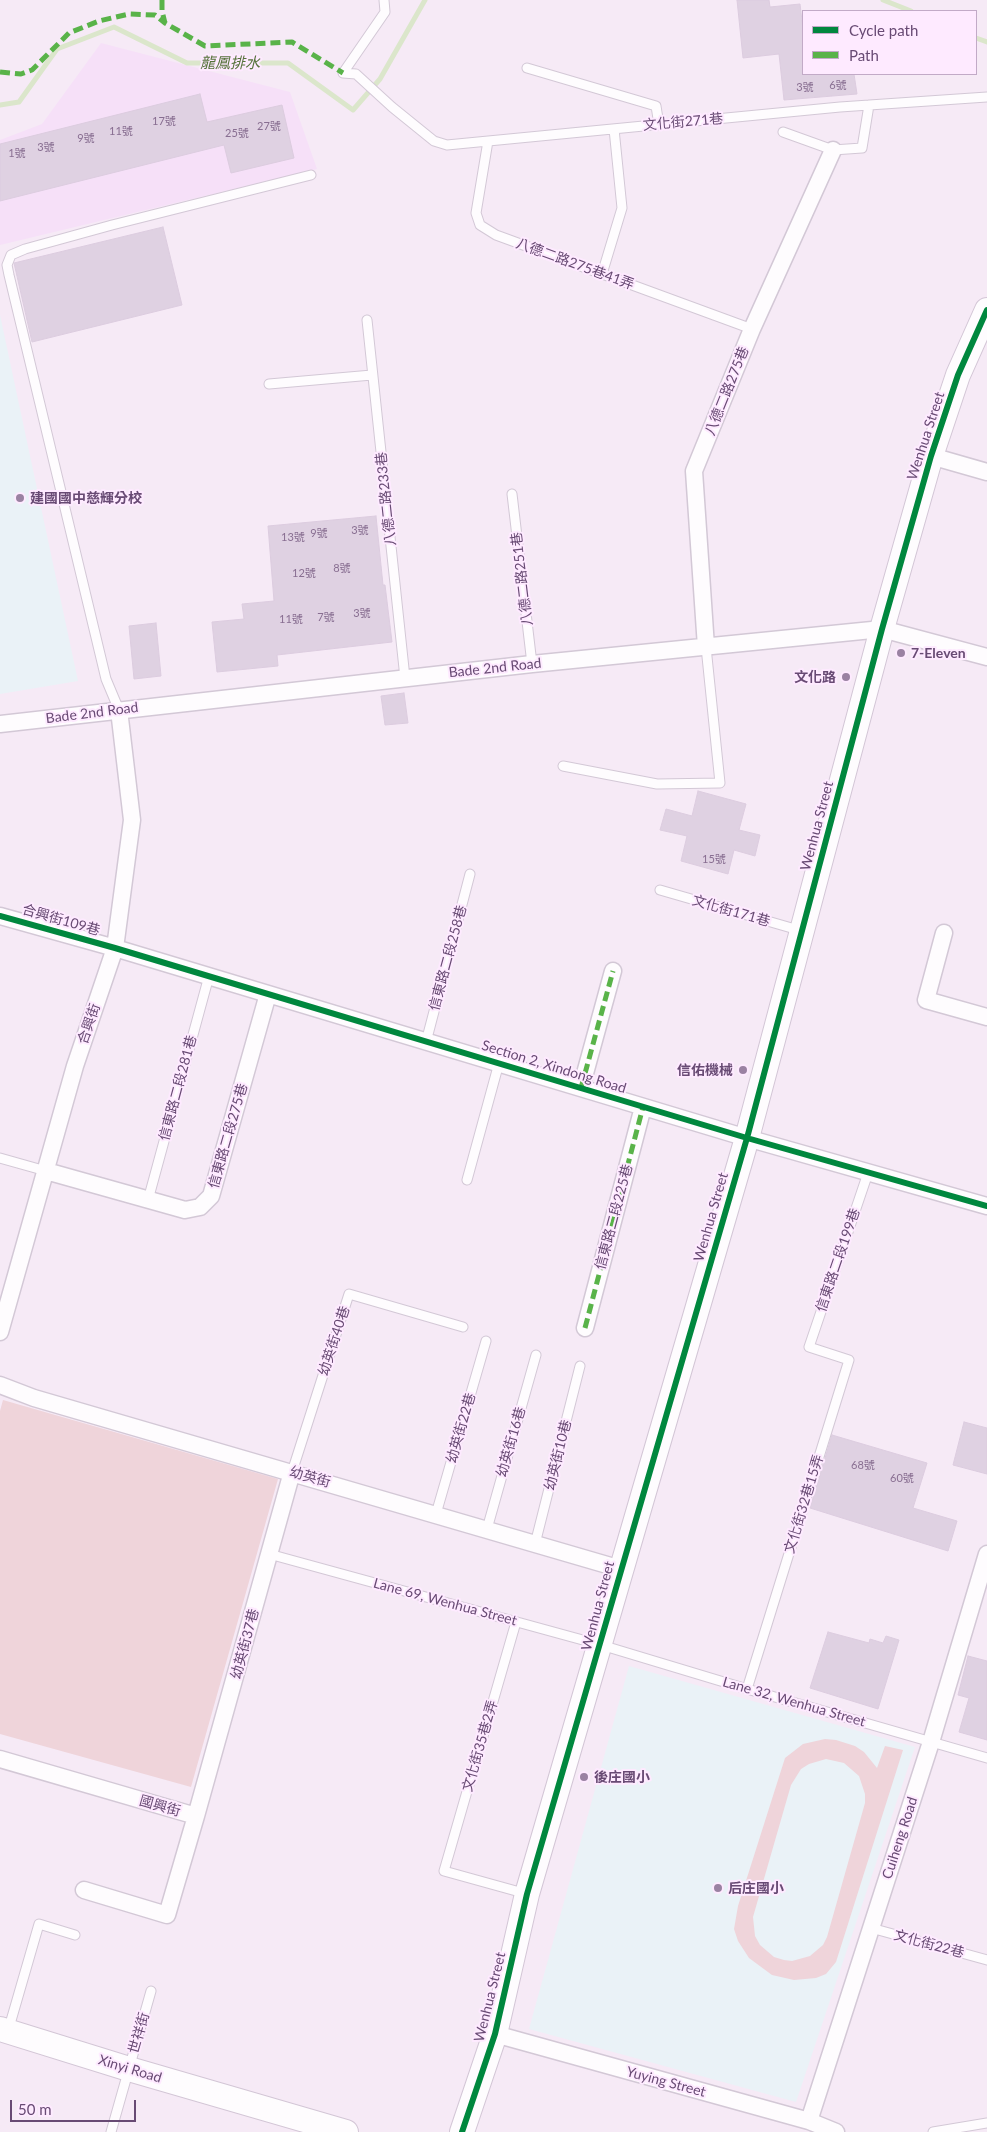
<!DOCTYPE html>
<meta charset="utf-8">
<style>
body{margin:0}
#map{position:relative;width:987px;height:2132px;overflow:hidden;background:#f6eaf6;font-family:Lato,sans-serif}
canvas{display:block}
.legend{position:absolute;left:802px;top:10px;width:175px;height:65px;box-sizing:border-box;background:#feeaff;border:1px solid #c2aac7;margin:0;padding:6px 9px;list-style:none;font-size:15px;color:#684a74}
.legend li{display:flex;align-items:center;gap:10px;height:25px}
.legend b{width:25px;border:1px solid #c2aac7}
.scale{position:absolute;left:10px;top:2100px;width:126px;height:22px;box-sizing:border-box;border:2px solid #684a74;border-top:0;padding-left:6px;font-size:15px;line-height:18px;white-space:nowrap;color:#684a74;-webkit-text-stroke:4px #feeaff;paint-order:stroke}
</style>
<div id="map">
<canvas width="987" height="2132"></canvas>
<ul class="legend">
<li><b style="height:6px;background:#00873e"></b>Cycle path</li>
<li><b style="height:6px;background:#59b349"></b>Path</li>
</ul>
<div class="scale">50 m</div>
</div>
<script>
const g = document.querySelector('canvas').getContext('2d');
g.lineJoin = 'round';
function fill(path, color) { g.fillStyle = color; g.fill(path, 'evenodd'); }
const shape = rows => new Path2D(rows.map(r => 'M' + r).join(''));
function stroke(path, color, width, dash) { g.strokeStyle = color; g.lineWidth = width; g.lineCap = dash ? 'butt' : 'round'; g.setLineDash(dash || []); g.stroke(path); }
function label(font, color, halo, rows, align = 'center') {
  g.font = font + ' Lato,"Noto Sans TC",sans-serif'; g.lineWidth = 4; g.setLineDash([]); g.textBaseline = 'middle'; g.strokeStyle = halo; g.fillStyle = color; for (const [text, x, y, turn = 0] of rows) {
    g.save(); g.translate(x, y); g.rotate((+turn || 0) * Math.PI / 180); g.textAlign = isNaN(turn) ? turn : align; if (halo) g.strokeText(text, 0, 0); g.fillText(text, 0, 0); g.restore();
  }
}
const residential = shape([
 [101,43,290,92,317,169,0,245,0,140,42,124]
]);
const education = shape([
 [0,315,78,681,0,694],
 [629,1666,915,1747,796,2102,529,2029]
]);
const green = shape([
 [3,1400,278,1479,191,1787,0,1734,0,1411],
 [825,1739,836,1740,855,1746,864,1752,877,1768,885,1746,903,1750,836,1962,826,1974,816,1978,794,1980,772,1975,749,1958,738,1941,734,1929,738,1906,785,1758,803,1744],
 [826,1759,844,1763,859,1776,865,1794,865,1803,827,1937,823,1945,810,1956,792,1961,784,1960,774,1957,760,1945,755,1936,753,1917,791,1785,801,1769,809,1764]
]);
const stream = shape([
 [883,0,911,11],
 [976,38,987,42],
 [0,105,19,102,57,49,114,27,187,63,288,63,353,110,380,79,425,0]
]);
const building = shape([
 [737,0,769,0,770,7,800,4,803,29,803,74,854,74,857,94,784,100,779,54,743,58,737,0],
 [200,94,207,122,282,105,294,158,231,173,224,145,0,201,0,144,200,94],
 [163,227,182,305,32,342,14,263,163,227],
 [376,516,383,585,385,585,392,642,277,655,278,666,217,672,212,622,244,619,242,604,274,601,268,526,376,516],
 [156,623,161,676,134,679,129,626,156,623],
 [404,693,408,723,385,725,381,696,404,693],
 [698,791,746,804,739,830,760,835,755,856,734,850,728,874,681,861,687,836,660,830,666,809,692,816,698,791],
 [964,1422,987,1428,987,1474,953,1465,964,1422],
 [832,1435,927,1463,913,1508,957,1521,948,1551,810,1508,832,1435],
 [828,1632,869,1643,870,1639,883,1643,886,1636,899,1640,878,1709,810,1688,828,1632],
 [968,1656,987,1661,987,1740,959,1732,969,1698,958,1695,968,1656]
]);
const lane = shape([
 [384,0,385,12,343,73,356,74,392,107,434,141,447,145,840,107,987,97],
 [527,68,656,106,659,125],
 [783,132,833,150,862,148,869,105],
 [488,141,476,213,480,225,496,235,752,329],
 [602,274,622,208,614,129],
 [367,320,405,678],
 [269,384,372,375],
 [512,494,532,664],
 [119,710,106,679,9,275,7,265,11,255,25,249,112,225,311,175],
 [563,766,657,784,720,783,706,647],
 [660,890,802,931],
 [426,1042,470,874],
 [0,1158,46,1171],
 [467,1180,499,1063],
 [148,1200,209,976],
 [292,1472,349,1294,463,1327],
 [436,1514,486,1341],
 [487,1529,536,1355],
 [535,1544,580,1366],
 [269,1554,601,1645,747,1689,987,1758],
 [516,1622,444,1871,527,1894],
 [747,1689,849,1360,809,1347,868,1173],
 [871,1928,987,1960],
 [8,2031,39,1924,75,1935],
 [111,2132,151,1991],
 [933,2132,987,2123]
]);
const street = shape([
 [931,456,987,472],
 [706,647,694,471,752,329,833,150],
 [0,724,532,664,882,629,987,657],
 [0,916,115,948,747,1138,987,1206],
 [944,933,926,1000,987,1017],
 [581,1088,613,971],
 [46,1171,185,1210,200,1207,211,1196,268,994],
 [585,1328,643,1107],
 [0,1332,75,1066,115,948,132,820,119,710],
 [0,1385,34,1398,621,1569],
 [0,1759,196,1816,167,1915,84,1890],
 [196,1816,292,1472],
 [495,2034,809,2121,836,2132],
 [809,2121,931,1742,987,1554]
]);
const secondary = shape([
 [0,2029,129,2069,346,2132],
 [462,2132,495,2034,527,1894,747,1138,882,629,931,456,958,375,987,310]
]);
const quiet = shape([
 [162,0,162,11,165,23,205,46,292,42,343,73],
 [0,72,21,74,32,70,69,33,99,21,129,14,155,15,165,23],
 [581,1088,613,971],
 [585,1328,643,1107]
]);
const cycleway = shape([
 [0,916,115,948,747,1138,987,1206],
 [462,2132,495,2034,527,1894,747,1138,882,629,931,456,958,375,987,310]
]);
const markers = [
 [20,498,5,"#9a82a2"],
 [901,653,5,"#9a82a2"],
 [846,677,5,"#9a82a2"],
 [743,1070,5,"#9a82a2"],
 [584,1777,5,"#9a82a2"],
 [718,1888,5,"#9a82a2"]
];
const numberNames = [
 ["6號",838,85],
 ["3號",805,87],
 ["17號",164,121],
 ["27號",269,126],
 ["11號",121,131],
 ["25號",237,133],
 ["9號",86,138],
 ["3號",46,147],
 ["1號",17,153],
 ["3號",360,530],
 ["9號",319,533],
 ["13號",293,537],
 ["8號",342,568],
 ["12號",304,573],
 ["3號",362,613],
 ["7號",326,617],
 ["11號",291,619],
 ["15號",714,859],
 ["68號",863,1465],
 ["60號",902,1478]
];
const streetNames = [
 ["文化街271巷",683,122,-5],
 ["八德二路275巷41弄",575,264,20],
 ["八德二路275巷",727,391,-68],
 ["Wenhua Street",926,436,-72],
 ["八德二路233巷",386,499,-96],
 ["八德二路251巷",522,579,-97],
 ["Bade 2nd Road",495,668,-6],
 ["Bade 2nd Road",92,713,-7],
 ["Wenhua Street",817,826,-75],
 ["文化街171巷",731,911,16],
 ["合興街109巷",61,920,16],
 ["信東路二段258巷",448,958,-75],
 ["合興街",89,1024,-71],
 ["Section 2, Xindong Road",554,1067,17],
 ["信東路二段281巷",178,1088,-75],
 ["信東路二段275巷",228,1136,-74],
 ["信東路二段225巷",614,1217,-75],
 ["Wenhua Street",711,1217,-74],
 ["信東路二段199巷",838,1260,-71],
 ["幼英街40巷",334,1341,-72],
 ["幼英街22巷",461,1428,-74],
 ["幼英街16巷",511,1442,-74],
 ["幼英街10巷",558,1455,-76],
 ["幼英街",310,1477,16],
 ["文化街32巷15弄",804,1504,-73],
 ["Lane 69, Wenhua Street",445,1602,15],
 ["Wenhua Street",598,1606,-75],
 ["幼英街37巷",245,1644,-75],
 ["Lane 32, Wenhua Street",794,1702,16],
 ["文化街35巷2弄",480,1746,-74],
 ["國興街",160,1806,16],
 ["Cuiheng Road",900,1838,-72],
 ["文化街22巷",929,1944,15],
 ["Wenhua Street",490,1997,-76],
 ["世祥街",139,2033,-74],
 ["Xinyi Road",130,2069,17],
 ["Yuying Street",666,2082,15]
];
const poiNames = [
 ["建國國中慈輝分校",30,498],
 ["7-Eleven",911,653],
 ["文化路",836,677,"right"],
 ["信佑機械",733,1070,"right"],
 ["後庄國小",594,1777],
 ["后庄國小",728,1888]
];
const waterNames = [
 ["龍鳳排水",230,63]
];
fill(residential, '#f6e0f8');
fill(education, '#eaf2f7');
fill(green, '#efd4da');
stroke(stream, '#dbe6cb', 5);
fill(building, '#dfd1e2');
stroke(building, '#dcccdf', 1);
stroke(lane, '#d3c8d6', 11);
stroke(street, '#d3c8d6', 19);
stroke(secondary, '#d3c6d6', 26);
stroke(lane, '#fefcfe', 9);
stroke(street, '#fefcfe', 16);
stroke(secondary, '#fefcfe', 24);
stroke(quiet, '#59b349', 5, [10, 5]);
stroke(cycleway, '#00873e', 6);
for (const [x, y, r, color] of markers) { const dot = new Path2D(); dot.arc(x, y, r, 0, 2 * Math.PI); g.fillStyle = color; g.fill(dot); stroke(dot, '#feeaff', 2); }
label('11px', '#886e91', null, numberNames);
label('14px', '#684a74', '#feeaff', streetNames);
label('bold 14px', '#684a74', '#feeaff', poiNames, 'left');
label('italic 15px', '#55723a', '#feeaff', waterNames);
</script>
